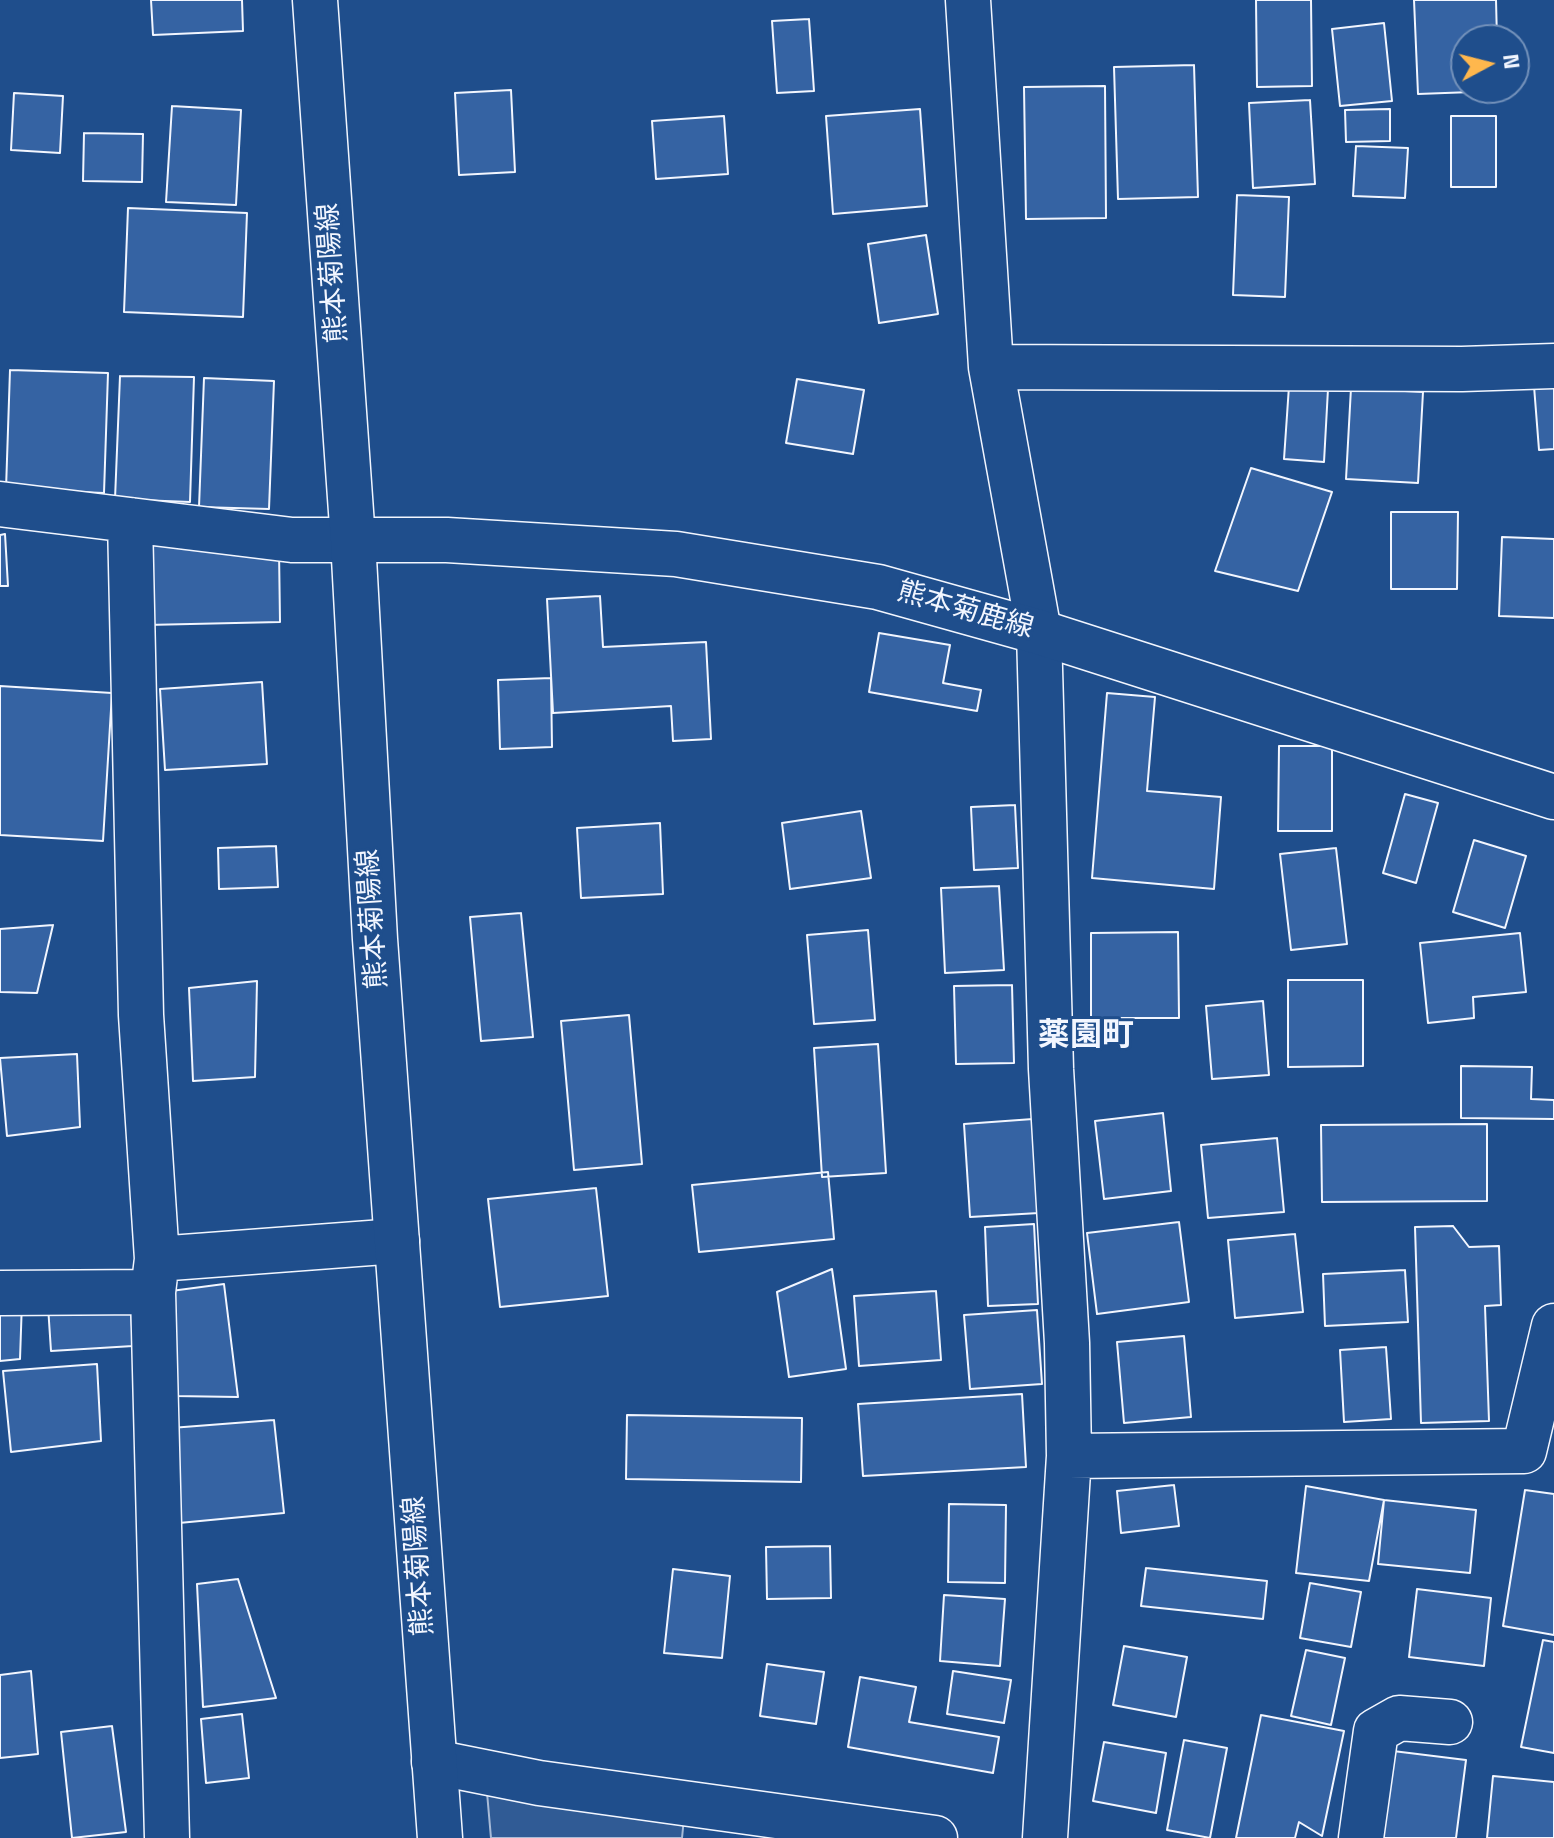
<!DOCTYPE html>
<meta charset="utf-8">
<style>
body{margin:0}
#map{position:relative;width:1554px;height:1838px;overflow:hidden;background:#1f4e8c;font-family:"Titillium Web",sans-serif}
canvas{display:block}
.north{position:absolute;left:1450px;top:24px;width:80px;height:80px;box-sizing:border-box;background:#1f4e8c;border:2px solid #7391ba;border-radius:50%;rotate:83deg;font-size:22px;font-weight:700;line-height:32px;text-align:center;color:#f2f6ff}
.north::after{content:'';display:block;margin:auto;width:28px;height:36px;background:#ffb74d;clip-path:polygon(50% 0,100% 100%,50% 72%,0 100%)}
</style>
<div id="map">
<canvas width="1554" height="1838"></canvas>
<div class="north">N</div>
</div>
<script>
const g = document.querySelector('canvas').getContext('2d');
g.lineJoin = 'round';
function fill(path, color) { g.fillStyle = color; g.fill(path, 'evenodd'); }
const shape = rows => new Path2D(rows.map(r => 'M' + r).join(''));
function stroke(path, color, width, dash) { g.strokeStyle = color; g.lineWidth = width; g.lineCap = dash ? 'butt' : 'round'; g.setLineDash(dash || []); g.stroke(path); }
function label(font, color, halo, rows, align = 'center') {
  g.font = font + ' "Titillium Web","Noto Sans JP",sans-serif'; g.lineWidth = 6; g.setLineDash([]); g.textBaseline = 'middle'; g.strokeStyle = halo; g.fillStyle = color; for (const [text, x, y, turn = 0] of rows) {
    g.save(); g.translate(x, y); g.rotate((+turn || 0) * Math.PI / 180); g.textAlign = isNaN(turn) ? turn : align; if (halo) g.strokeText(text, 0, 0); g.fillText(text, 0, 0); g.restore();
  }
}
const parking = shape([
 [486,1781,685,1808,682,1838,491,1838,486,1781]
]);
const building = shape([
 [151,0,242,0,243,31,153,35,151,0],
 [1256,0,1311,0,1312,86,1257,87,1256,0],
 [1414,0,1496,0,1497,40,1466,40,1466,88,1499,88,1499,91,1418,94,1414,0],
 [809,19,814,91,777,93,772,21,809,19],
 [1384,23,1392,101,1340,106,1332,29,1384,23],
 [1194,65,1198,197,1118,199,1114,67,1194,65],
 [1105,86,1106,218,1026,219,1024,87,1105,86],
 [511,90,515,172,459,175,455,93,511,90],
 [14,93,63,96,60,153,11,150,14,93],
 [1310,100,1315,184,1253,188,1249,103,1310,100],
 [172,106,241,110,236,205,166,202,172,106],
 [920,109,927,206,833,214,826,116,920,109],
 [1390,109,1390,141,1346,142,1345,110,1390,109],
 [724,116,728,174,656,179,652,121,724,116],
 [1451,116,1496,116,1496,187,1451,187,1451,116],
 [84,133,143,134,142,182,83,181,84,133],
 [1356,146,1408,148,1405,198,1353,196,1356,146],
 [1237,195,1289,197,1285,297,1233,295,1237,195],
 [128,208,247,213,243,317,124,312,128,208],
 [926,235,938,314,879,323,868,244,926,235],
 [10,370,108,373,104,493,6,489,10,370],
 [120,376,194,377,190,502,115,499,120,376],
 [204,378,274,381,269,509,199,507,204,378],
 [797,379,864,390,853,454,786,443,797,379],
 [1554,384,1554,449,1539,450,1534,386,1554,384],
 [1289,386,1328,389,1324,462,1284,459,1289,386],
 [1351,388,1423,392,1418,483,1346,479,1351,388],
 [1251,468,1332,492,1298,591,1215,571,1251,468],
 [1391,512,1458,512,1457,589,1391,589,1391,512],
 [5,534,8,586,0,586,0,535,5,534],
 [145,537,279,550,280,622,146,625,145,537],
 [1502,537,1554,539,1554,618,1499,616,1502,537],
 [600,596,603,647,706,642,711,739,673,741,671,706,553,713,547,599,600,596],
 [879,633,950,645,943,683,981,690,977,711,869,692,879,633],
 [551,678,552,747,500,749,498,680,551,678],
 [262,682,267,764,165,770,160,689,262,682],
 [0,686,112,693,103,841,0,835,0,686],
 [1107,693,1155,697,1147,791,1221,797,1214,889,1092,878,1107,693],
 [1279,746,1332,746,1332,831,1278,831,1279,746],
 [1405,794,1438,803,1416,883,1383,873,1405,794],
 [1015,805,1018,868,974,870,971,807,1015,805],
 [861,811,871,878,790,889,782,823,861,811],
 [660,823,663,894,581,898,577,828,660,823],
 [1474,840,1526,856,1505,928,1453,912,1474,840],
 [276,846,278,887,219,889,218,848,276,846],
 [1336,848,1347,944,1291,950,1280,854,1336,848],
 [999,886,1004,970,945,973,941,888,999,886],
 [521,913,533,1037,481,1041,470,917,521,913],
 [53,925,37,993,0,992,0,929,53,925],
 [868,930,875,1020,814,1024,807,935,868,930],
 [1178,932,1179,1018,1091,1018,1091,933,1178,932],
 [1520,933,1526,992,1473,997,1474,1018,1428,1023,1420,943,1520,933],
 [1288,980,1363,980,1363,1066,1288,1067,1288,980],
 [257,981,255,1077,193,1081,189,988,257,981],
 [1012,985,1014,1063,956,1064,954,986,1012,985],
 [1263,1001,1269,1075,1212,1079,1206,1006,1263,1001],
 [629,1015,642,1164,574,1170,561,1021,629,1015],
 [878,1044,886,1173,822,1177,814,1048,878,1044],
 [77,1054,80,1127,7,1136,0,1058,77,1054],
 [1461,1066,1532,1067,1531,1099,1554,1100,1554,1119,1461,1118,1461,1066],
 [1163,1113,1171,1191,1104,1199,1095,1121,1163,1113],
 [1033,1119,1039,1213,970,1217,964,1124,1033,1119],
 [1487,1124,1487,1201,1322,1202,1321,1125,1487,1124],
 [1277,1138,1284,1212,1208,1218,1201,1145,1277,1138],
 [828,1172,834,1239,699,1252,692,1185,828,1172],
 [596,1188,608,1296,500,1307,488,1199,596,1188],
 [1179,1222,1189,1302,1097,1314,1087,1233,1179,1222],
 [1034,1224,1038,1304,988,1306,985,1227,1034,1224],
 [1453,1226,1469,1247,1499,1246,1501,1305,1485,1306,1489,1421,1421,1423,1415,1227,1453,1226],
 [1295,1234,1303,1312,1235,1318,1228,1240,1295,1234],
 [832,1269,846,1369,789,1377,777,1292,832,1269],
 [1405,1270,1408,1322,1325,1326,1323,1274,1405,1270],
 [224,1284,238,1397,174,1396,171,1291,224,1284],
 [936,1291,941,1360,859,1366,854,1296,936,1291],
 [130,1293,133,1346,51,1351,48,1306,130,1293],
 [22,1301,20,1359,0,1361,0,1303,22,1301],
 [1037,1310,1042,1384,970,1389,964,1315,1037,1310],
 [1184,1336,1191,1417,1124,1423,1117,1342,1184,1336],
 [1386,1347,1391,1419,1344,1422,1340,1350,1386,1347],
 [97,1364,101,1441,11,1452,3,1371,97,1364],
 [1022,1394,1026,1467,863,1476,858,1404,1022,1394],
 [627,1415,802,1418,801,1482,626,1479,627,1415],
 [274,1420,284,1513,179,1523,171,1428,274,1420],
 [1174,1485,1179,1526,1121,1533,1117,1491,1174,1485],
 [1306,1486,1384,1500,1369,1581,1296,1573,1306,1486],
 [1525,1490,1554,1494,1554,1635,1503,1626,1525,1490],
 [1384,1500,1476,1510,1470,1573,1378,1564,1384,1500],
 [949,1504,1006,1505,1005,1583,948,1582,949,1504],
 [830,1546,831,1598,767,1599,766,1547,830,1546],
 [1146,1568,1267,1581,1263,1619,1141,1606,1146,1568],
 [673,1569,730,1576,722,1658,664,1653,673,1569],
 [238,1579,276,1698,203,1707,197,1584,238,1579],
 [1310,1583,1361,1592,1351,1647,1300,1638,1310,1583],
 [1417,1589,1491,1598,1484,1666,1409,1657,1417,1589],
 [944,1595,1005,1599,1000,1666,940,1661,944,1595],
 [1543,1640,1554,1642,1554,1753,1521,1747,1543,1640],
 [1124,1646,1187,1657,1176,1717,1113,1705,1124,1646],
 [1306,1650,1345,1658,1331,1725,1291,1716,1306,1650],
 [767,1664,824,1672,816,1724,760,1716,767,1664],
 [31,1671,38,1754,0,1758,0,1675,31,1671],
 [953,1671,1011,1680,1004,1723,947,1714,953,1671],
 [860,1677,916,1687,909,1722,999,1737,993,1773,848,1747,860,1677],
 [242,1714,249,1778,206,1783,201,1719,242,1714],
 [1261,1715,1344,1731,1322,1836,1299,1822,1295,1838,1236,1838,1261,1715],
 [112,1726,126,1832,72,1838,61,1732,112,1726],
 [1184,1740,1227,1748,1210,1838,1167,1830,1184,1740],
 [1104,1742,1166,1753,1156,1813,1093,1801,1104,1742],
 [1393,1751,1466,1760,1456,1838,1382,1838,1393,1751],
 [1493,1776,1554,1782,1554,1838,1487,1838,1493,1776]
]);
const minor = shape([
 [968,0,991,367,1039,632,1051,1069,1067,1343,1069,1456,1045,1838],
 [991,367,1462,369,1554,366],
 [0,504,292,540,353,540],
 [130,520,141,1015,157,1259,153,1292,167,1838],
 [157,1259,397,1241],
 [0,1293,153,1292],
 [1069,1456,1524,1451,1554,1326],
 [434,1762,539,1783,935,1838],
 [1361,1838,1376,1731,1399,1718,1450,1722]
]);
const major = shape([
 [315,0,353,540,375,939,440,1838],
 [353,540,447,540,676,554,878,587,1039,632,1554,797]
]);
const streetNames = [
 ["熊本菊陽線",334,273,-94],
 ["熊本菊鹿線",965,611,16],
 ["熊本菊陽線",374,919,-94],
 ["熊本菊陽線",420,1566,-94]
];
const quarterNames = [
 ["薬園町",1086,1037]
];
fill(parking, '#305b95');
stroke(parking, '#a8bbd7', 2);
fill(building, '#3563a3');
stroke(building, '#f2f6ff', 2);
stroke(minor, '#f2f6ff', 47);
stroke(major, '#f2f6ff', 47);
stroke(minor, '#1f4e8c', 44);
stroke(major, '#1f4e8c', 44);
label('28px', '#f2f6ff', '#1f4e8c', streetNames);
label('bold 32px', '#f2f6ff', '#1f4e8c', quarterNames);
</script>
